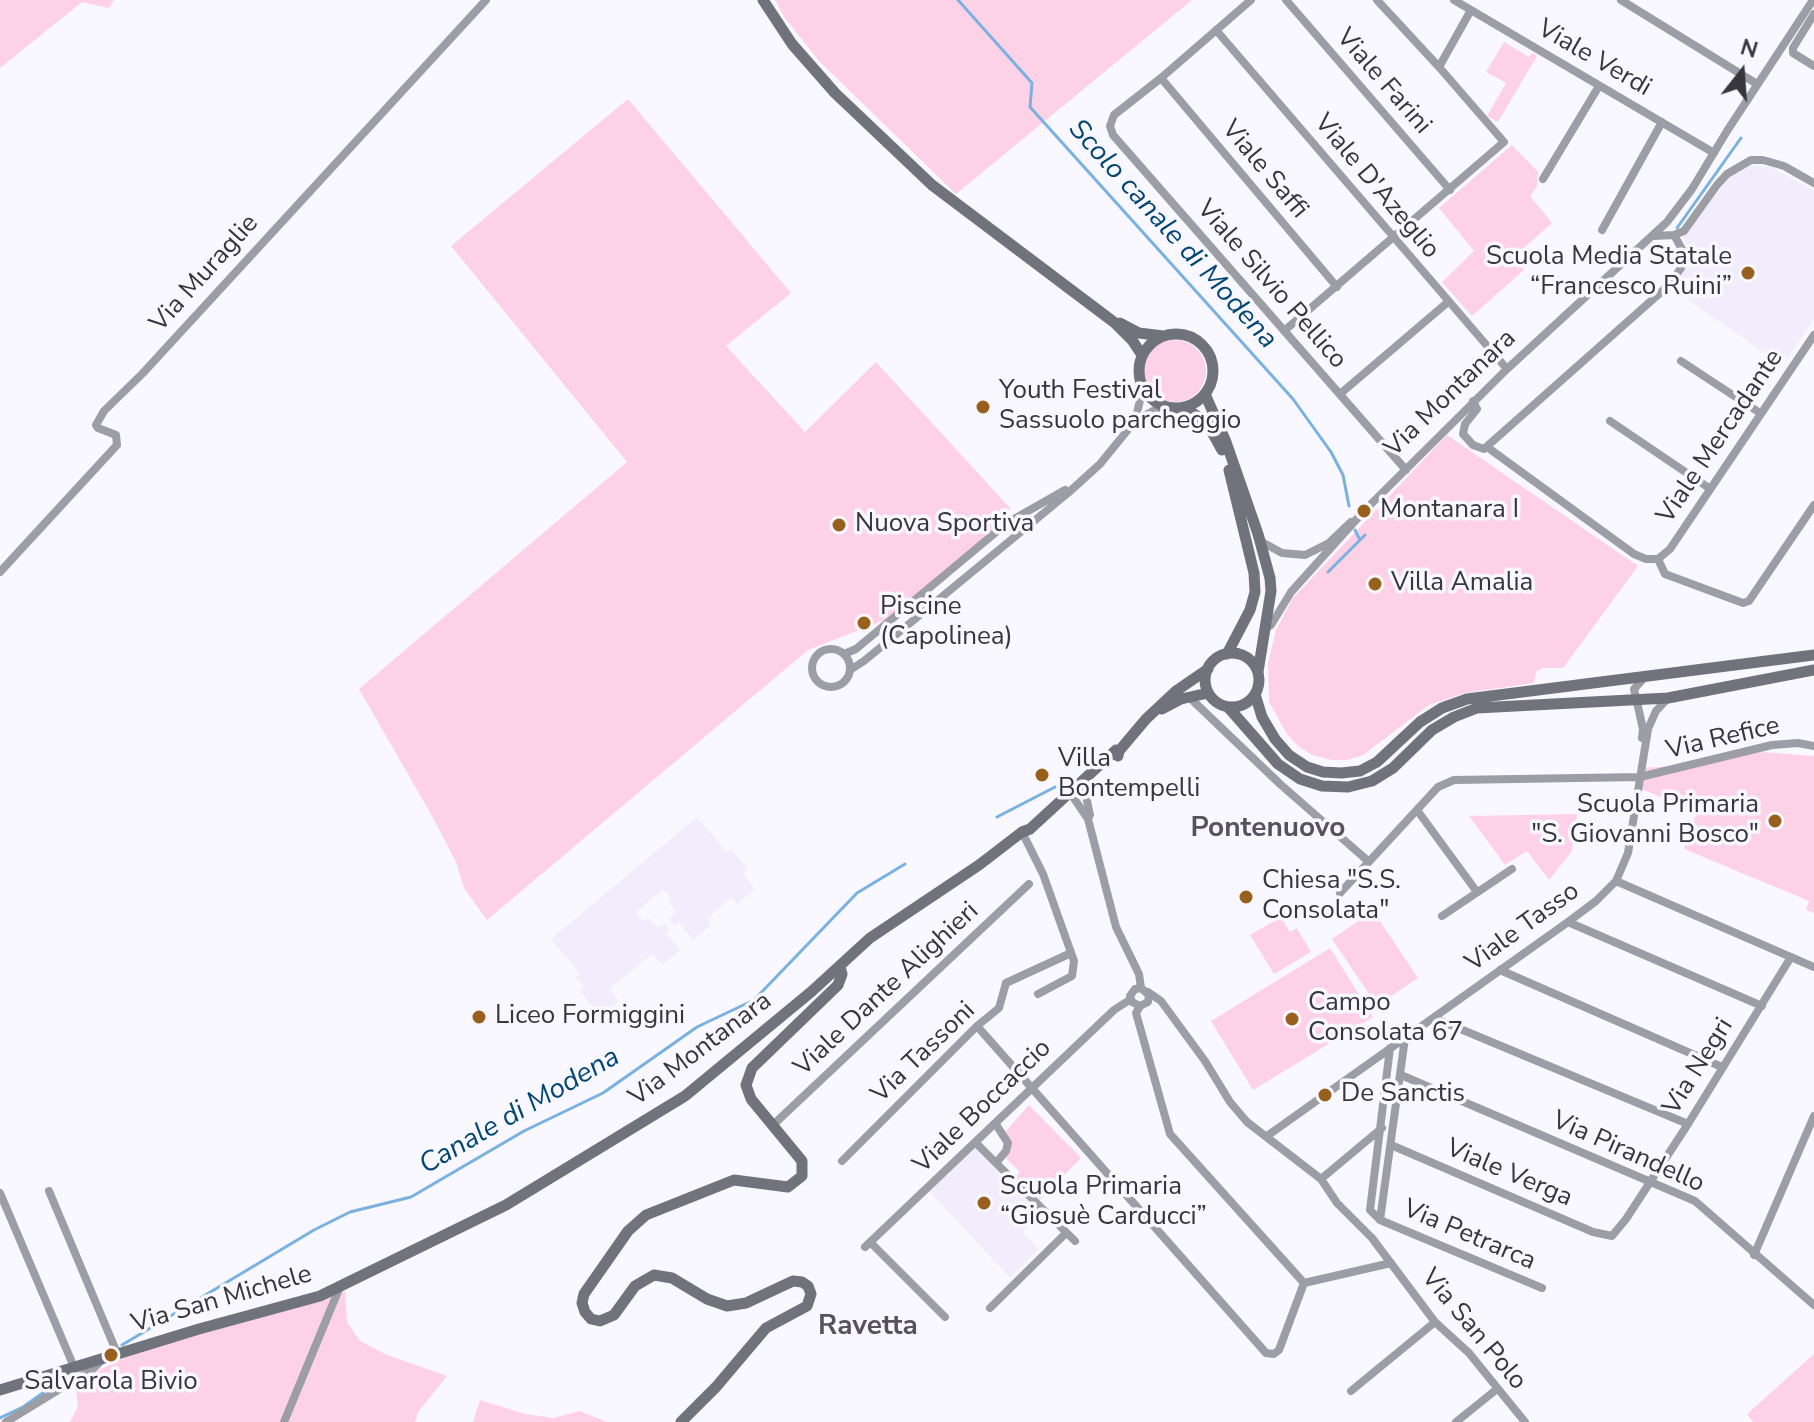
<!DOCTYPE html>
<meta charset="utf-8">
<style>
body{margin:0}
#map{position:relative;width:1814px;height:1422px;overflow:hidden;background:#f9f7ff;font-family:"Nunito Sans",sans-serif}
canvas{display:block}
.north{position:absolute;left:1702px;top:32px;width:80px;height:80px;-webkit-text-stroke:6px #f9f7ff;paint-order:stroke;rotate:17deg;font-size:22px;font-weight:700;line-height:32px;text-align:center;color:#37363b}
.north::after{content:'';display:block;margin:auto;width:28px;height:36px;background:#37363b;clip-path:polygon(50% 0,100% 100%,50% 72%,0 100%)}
</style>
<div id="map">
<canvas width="1814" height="1422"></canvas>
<div class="north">N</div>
</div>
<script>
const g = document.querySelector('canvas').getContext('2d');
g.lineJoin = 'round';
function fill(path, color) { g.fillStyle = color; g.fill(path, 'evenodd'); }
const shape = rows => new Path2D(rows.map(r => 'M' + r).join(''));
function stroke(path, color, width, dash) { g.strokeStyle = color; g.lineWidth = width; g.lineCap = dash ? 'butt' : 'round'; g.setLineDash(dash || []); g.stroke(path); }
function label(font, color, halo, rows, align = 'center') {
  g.font = font + ' "Nunito Sans",sans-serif'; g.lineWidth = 7; g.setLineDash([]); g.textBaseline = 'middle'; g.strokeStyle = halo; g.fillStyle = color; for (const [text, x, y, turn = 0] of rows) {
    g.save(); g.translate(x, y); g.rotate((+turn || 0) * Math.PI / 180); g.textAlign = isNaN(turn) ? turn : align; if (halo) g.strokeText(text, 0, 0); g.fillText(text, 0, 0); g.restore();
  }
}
const built = shape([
 [1750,165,1770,167,1814,190,1814,319,1788,358,1777,352,1772,358,1675,291,1690,255,1683,237,1730,177],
 [697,817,727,852,731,849,748,869,743,874,755,889,737,904,731,898,707,919,711,925,693,940,679,923,674,926,669,920,676,911,668,901,671,898,663,889,636,912,643,921,648,918,656,927,665,923,670,929,666,933,680,950,662,965,652,954,610,989,619,1001,601,1016,580,991,584,987,576,977,580,974,551,939],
 [977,1147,1040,1214,1023,1232,1039,1249,1010,1278,929,1191]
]);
const green = shape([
 [0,0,114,0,109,8,82,2,0,68],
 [775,0,1192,0,956,194,819,61,785,18],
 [1504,42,1529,57,1532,53,1537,56,1498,122,1487,116,1506,83,1486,72],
 [628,99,791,293,726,346,805,432,876,362,1010,508,1005,529,908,611,808,650,487,920,464,888,456,862,432,816,359,689,627,462,451,246],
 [1512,145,1538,172,1537,186,1530,196,1552,223,1516,255,1524,270,1472,316,1442,282,1474,251,1439,208],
 '1144 371a31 31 0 1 1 62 0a31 31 0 1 1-62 0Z',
 [1447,435,1638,566,1563,668,1543,668,1536,672,1534,683,1465,693,1429,705,1363,755,1347,760,1332,760,1312,755,1298,746,1287,734,1269,702,1268,664,1276,630,1293,598],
 [1761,752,1814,756,1814,913,1806,910,1809,901,1684,849,1697,812,1639,788,1640,768,1675,766],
 [1577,814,1572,851,1549,880,1527,851,1505,865,1469,816],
 [1373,911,1418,978,1377,1006,1332,939],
 [1281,917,1290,932,1297,928,1311,952,1274,974,1250,935],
 [1330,948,1373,1017,1253,1090,1211,1021],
 [1029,1105,1081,1158,1040,1200,1016,1177,1020,1172,1006,1158,1011,1143,1006,1131],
 [345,1291,347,1322,360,1341,387,1355,447,1376,418,1412,415,1422,70,1422,78,1407,76,1389,81,1379,128,1356,193,1335,317,1302],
 [1814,1354,1814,1422,1753,1422,1747,1414],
 [480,1400,525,1414,553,1418,580,1411,607,1422,473,1422]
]);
const stream = shape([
 [958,0,1032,83,1030,107,1293,399,1331,452,1343,475,1349,506],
 [1677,228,1741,138],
 [1355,530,1360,540],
 [1328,572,1365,535],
 [997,817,1055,787],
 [122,1345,314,1230,350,1212,411,1197,524,1131,603,1093,697,1027,754,1000,857,893,905,864],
 [0,1418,23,1407,64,1378]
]);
const minor = shape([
 [1251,0,1161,78,1114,115,1110,126,1113,135,1406,470],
 [1286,0,1450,190],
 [1454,0,1714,153],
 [1621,0,1757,84],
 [1814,14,1793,48,1793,53,1814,66],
 [1216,30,1507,369],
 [1439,67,1471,10],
 [1161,78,1337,287],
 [1543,179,1599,86],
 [1602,230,1662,122],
 [1654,236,1674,235,1684,231,1717,185,1727,174,1751,160,1763,160,1784,166,1814,183],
 [1284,331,1504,142,1439,67,1377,0],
 [1681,361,1760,413],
 [1340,394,1448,302],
 [1473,401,1477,409,1465,424,1463,434,1473,445,1484,449,1669,285,1681,268,1683,259,1683,251,1674,235],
 [1135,421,1143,388],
 [1610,421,1709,488],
 [1487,447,1634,554,1646,559,1658,559],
 [1260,541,1282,553,1305,555,1329,543,1351,522],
 [1658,559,1670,549,1814,335],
 [1658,559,1665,574,1743,603,1749,601,1814,505],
 [0,572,117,445,116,435,98,428,96,425,104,411,143,373,486,0],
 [1265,629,1271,625,1291,592,1364,511,1507,369,1667,222,1692,189,1727,131,1813,0],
 '812 668a19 19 0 1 1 38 0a19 19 0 1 1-38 0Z',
 [844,654,856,649,1007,523,1065,490],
 [850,670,864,661,1068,493,1100,464,1135,421,1162,406],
 [1189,697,1280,784,1368,861],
 [1642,738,1643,729,1634,689,1645,677],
 [1084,787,1090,815,1088,819],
 [1069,791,1088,819,1116,927,1139,974,1141,988,1149,995,1148,1002,1140,1006,1132,1002,1130,996,1135,989,1141,988],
 [1417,810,1477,892],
 [1022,832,1043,874,1074,961,1072,976,1038,994],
 [1616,881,1814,967],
 [1340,893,1438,787,1454,780,1640,777,1772,745,1798,743,1814,746],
 [1442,916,1512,869],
 [1568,922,1762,1006],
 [1500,970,1722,1067],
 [1148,992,1161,1001,1205,1061,1230,1102,1247,1122,1321,1179,1337,1203,1372,1238,1435,1322,1469,1353,1525,1422],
 [1140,1006,1136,1013,1170,1134,1304,1283],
 [1434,1018,1688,1124],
 [977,1026,1266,1353,1274,1354,1279,1350,1304,1283,1391,1263],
 [1390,1048,1370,1210,1380,1220,1542,1288],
 [1401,1075,1695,1201,1814,1305],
 [773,1125,1029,884],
 [1267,1136,1568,922,1596,901,1616,881,1628,853,1648,729,1656,711,1668,698],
 [975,1142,996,1163,1006,1151,1008,1143,995,1123],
 [1391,1145,1593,1232,1612,1236,1626,1219,1688,1124,1791,957],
 [842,1161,977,1026,999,1008,1006,983,1071,953],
 [996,1163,1075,1241],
 [1321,1179,1382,1128],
 [49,1191,117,1353],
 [0,1193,74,1367],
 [1380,1220,1405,1038],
 [870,1242,945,1317],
 [865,1247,1114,1010,1131,999],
 [1754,1255,1814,1116],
 [990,1308,1066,1233],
 [1351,1391,1435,1322],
 [6,1422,94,1368,102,1360],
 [284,1422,339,1289],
 [1456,1422,1497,1389]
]);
const secondary = shape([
 [763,0,792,44,835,93,932,185,1115,323,1132,340,1142,355],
 [1120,323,1139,333,1163,336],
 '1139 371a37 37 0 1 1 74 0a37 37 0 1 1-74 0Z',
 [1205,394,1226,442,1258,534,1270,578,1271,591,1258,672],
 [1184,407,1207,423,1222,450],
 '1205 680a27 27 0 1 1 54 0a27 27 0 1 1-54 0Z',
 [1227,654,1250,610,1255,592,1254,573,1229,470],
 [1255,694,1262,717,1275,739,1289,755,1307,767,1323,772,1341,773,1360,771,1377,762,1420,722,1442,708,1467,699,1814,655],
 [1228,707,1278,764,1300,779,1322,786,1348,787,1372,781,1393,768,1432,730,1454,717,1477,708,1668,698,1814,670],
 [1162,709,1181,699,1208,693],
 [1118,756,1119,751,1146,719,1176,691,1208,669],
 [0,1390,199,1329,320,1296,506,1205,685,1096,811,992,870,938,979,865,1022,832,1030,829,1116,750,1119,751],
 [681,1422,716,1387,766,1328,807,1306,811,1294,808,1286,802,1282,793,1281,746,1303,727,1306,707,1299,672,1278,654,1275,635,1286,614,1315,600,1321,591,1319,585,1312,582,1303,584,1294,628,1231,646,1215,734,1180,788,1187,802,1176,802,1161,751,1099,746,1085,752,1068,838,985,842,974,840,967]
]);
const markers = [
 [1748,273,8,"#985f1d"],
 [983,407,8,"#985f1d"],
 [1364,511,8,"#985f1d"],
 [839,525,8,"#985f1d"],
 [1375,584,8,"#985f1d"],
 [864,623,8,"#985f1d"],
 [1042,775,8,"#985f1d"],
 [1775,821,8,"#985f1d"],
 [1246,897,8,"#985f1d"],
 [479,1017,8,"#985f1d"],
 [1292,1019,8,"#985f1d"],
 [1325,1095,8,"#985f1d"],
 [984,1203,8,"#985f1d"],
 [111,1355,8,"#985f1d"]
];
const streetNames = [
 ["Viale Verdi",1594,59,30],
 ["Viale Farini",1383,82,49],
 ["Viale Saffi",1264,170,50],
 ["Viale D'Azeglio",1376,187,50],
 ["Via Muraglie",205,274,-48],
 ["Viale Silvio Pellico",1271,285,49],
 ["Via Montanara",1451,394,-44],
 ["Viale Mercadante",1721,437,-56],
 ["Via Refice",1723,739,-13],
 ["Viale Tasso",1523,928,-36],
 ["Viale Dante Alighieri",887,990,-43],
 ["Via Montanara",701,1050,-37],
 ["Via Tassoni",924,1053,-44],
 ["Via Negri",1699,1067,-58],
 ["Viale Boccaccio",983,1107,-44],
 ["Via Pirandello",1628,1153,24],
 ["Viale Verga",1509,1174,23],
 ["Via Petrarca",1469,1236,23],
 ["Via San Michele",222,1300,-16],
 ["Via San Polo",1473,1330,50]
];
const poiNames = [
 ["Scuola Media Statale",1732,258,"right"],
 ["“Francesco Ruini”",1732,288,"right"],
 ["Youth Festival",999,392],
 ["Sassuolo parcheggio",999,422],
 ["Montanara I",1380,511],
 ["Nuova Sportiva",855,525],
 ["Villa Amalia",1391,584],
 ["Piscine",880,608],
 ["(Capolinea)",880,638],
 ["Villa",1058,760],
 ["Bontempelli",1058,790],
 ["Scuola Primaria",1759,806,"right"],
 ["\"S. Giovanni Bosco\"",1759,836,"right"],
 ["Chiesa \"S.S.",1262,882],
 ["Consolata\"",1262,912],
 ["Campo",1308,1004],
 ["Consolata 67",1308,1034],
 ["Liceo Formiggini",495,1017],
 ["De Sanctis",1341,1095],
 ["Scuola Primaria",1000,1188],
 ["“Giosuè Carducci”",1000,1218],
 ["Salvarola Bivio",111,1383,"center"]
];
const waterNames = [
 ["Scolo canale di Modena",1172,235,48],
 ["Canale di Modena",520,1112,-30]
];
const neighbourhoodNames = [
 ["Pontenuovo",1268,829],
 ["Ravetta",868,1327]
];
fill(built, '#f1edfd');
fill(green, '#fdd2e7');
stroke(stream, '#79b1e0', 3);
stroke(minor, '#9c9ea3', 8);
stroke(secondary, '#70737b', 11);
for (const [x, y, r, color] of markers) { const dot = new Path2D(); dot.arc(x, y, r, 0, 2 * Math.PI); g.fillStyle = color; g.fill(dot); stroke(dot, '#f9f7ff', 3); }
label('26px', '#37363b', '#f9f7ff', streetNames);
label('26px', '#37363b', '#f9f7ff', poiNames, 'left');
label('italic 28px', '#024773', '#f9f7ff', waterNames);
label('bold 28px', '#56535e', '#f9f7ff', neighbourhoodNames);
</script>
